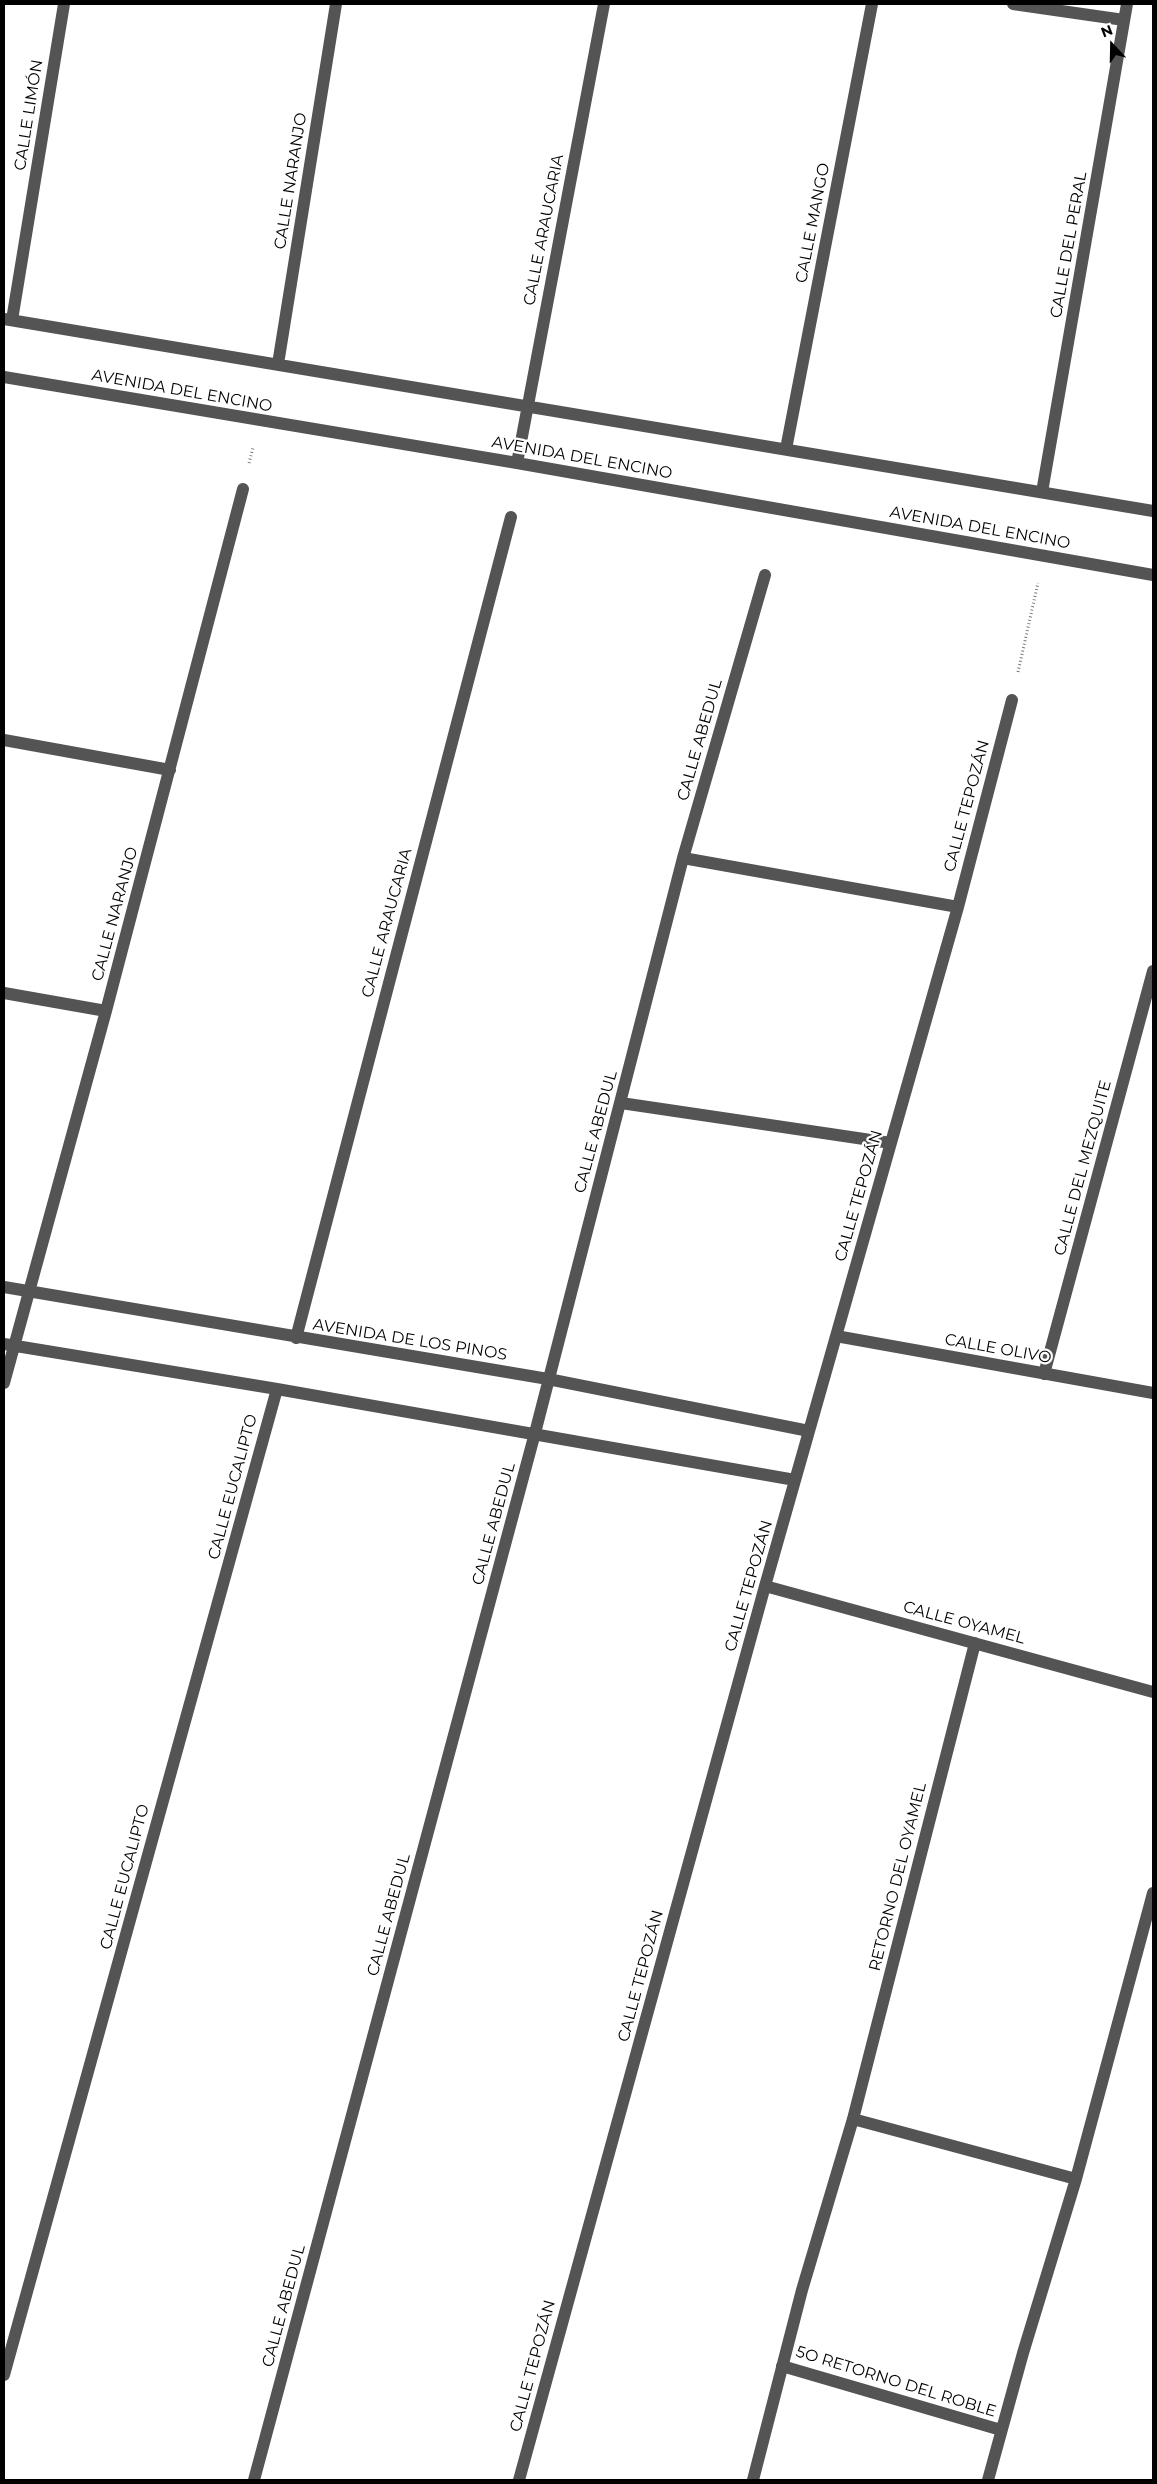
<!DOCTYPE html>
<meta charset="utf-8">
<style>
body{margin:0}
#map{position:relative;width:1157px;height:2484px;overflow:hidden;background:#fff;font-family:Montserrat,sans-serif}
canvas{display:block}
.frame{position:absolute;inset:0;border:5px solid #000;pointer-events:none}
.north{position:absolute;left:1087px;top:20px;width:50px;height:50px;-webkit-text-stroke:4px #fff;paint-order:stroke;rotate:339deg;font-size:14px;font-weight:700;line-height:20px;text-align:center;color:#000}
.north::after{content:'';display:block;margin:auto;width:18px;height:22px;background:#000;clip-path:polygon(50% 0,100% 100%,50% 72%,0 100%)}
</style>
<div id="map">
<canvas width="1157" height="2484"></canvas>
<div class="frame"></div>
<div class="north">N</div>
</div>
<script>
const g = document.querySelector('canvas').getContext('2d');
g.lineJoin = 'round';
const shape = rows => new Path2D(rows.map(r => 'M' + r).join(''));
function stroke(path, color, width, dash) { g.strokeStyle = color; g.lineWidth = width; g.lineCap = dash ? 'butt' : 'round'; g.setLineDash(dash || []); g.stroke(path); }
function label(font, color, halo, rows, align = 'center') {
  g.font = font + ' Montserrat,sans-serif'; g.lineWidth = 4.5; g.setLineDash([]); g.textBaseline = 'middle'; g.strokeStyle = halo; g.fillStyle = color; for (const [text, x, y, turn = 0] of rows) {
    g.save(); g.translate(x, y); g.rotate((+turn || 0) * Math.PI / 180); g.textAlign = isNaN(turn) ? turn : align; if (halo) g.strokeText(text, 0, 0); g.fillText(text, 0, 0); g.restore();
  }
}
const path = shape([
 [249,463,253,448],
 [1018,672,1038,583]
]);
const minor = shape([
 [1013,4,1124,20],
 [4,319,1153,511],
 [12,320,64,4],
 [278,364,336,4],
 [4,377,517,463,1153,575],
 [786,449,872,4],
 [517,463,604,4],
 [1042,492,1127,4],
 [4,740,170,770],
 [683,858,958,907],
 [4,993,106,1011],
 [621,1103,891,1143],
 [4,1287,548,1379,809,1431],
 [836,1336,1153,1393],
 [296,1338,511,517],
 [4,1344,277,1389,795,1480],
 [1044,1374,1153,971],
 [4,1383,106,1011,243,489],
 [765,1586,1153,1692],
 [853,2119,1076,2179],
 [782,2366,1001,2430],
 [4,2375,277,1389],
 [254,2480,535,1433,683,858,765,575],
 [519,2480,765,1586,958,907,1012,700],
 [753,2480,802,2290,853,2119,975,1643],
 [988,2480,1023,2353,1076,2179,1153,1893]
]);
const streetNames = [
 ["CALLE LIMÓN",29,115,-81],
 ["CALLE NARANJO",291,181,-81],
 ["CALLE MANGO",813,223,-79],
 ["CALLE ARAUCARIA",544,230,-79],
 ["CALLE DEL PERAL",1069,245,-80],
 ["AVENIDA DEL ENCINO",182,391,10],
 ["AVENIDA DEL ENCINO",582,458,10],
 ["AVENIDA DEL ENCINO",980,528,10],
 ["CALLE ABEDUL",700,740,-74],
 ["CALLE TEPOZÁN",967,806,-75],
 ["CALLE NARANJO",115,914,-75],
 ["CALLE ARAUCARIA",387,923,-75],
 ["CALLE ABEDUL",596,1132,-75],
 ["CALLE DEL MEZQUITE",1083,1168,-75],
 ["CALLE TEPOZÁN",859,1196,-74],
 ["AVENIDA DE LOS PINOS",410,1340,9],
 ["CALLE OLIVO",998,1349,10],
 ["CALLE EUCALIPTO",233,1487,-75],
 ["CALLE ABEDUL",494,1524,-75],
 ["CALLE TEPOZÁN",749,1586,-74],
 ["CALLE OYAMEL",964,1623,15],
 ["CALLE EUCALIPTO",125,1877,-75],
 ["RETORNO DEL OYAMEL",898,1877,-76],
 ["CALLE ABEDUL",389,1915,-75],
 ["CALLE TEPOZÁN",641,1976,-75],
 ["CALLE ABEDUL",284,2306,-75],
 ["CALLE TEPOZÁN",533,2366,-75],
 ["5O RETORNO DEL ROBLE",896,2382,17]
];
stroke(path, '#767676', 3, [1, 2.5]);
stroke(minor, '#545454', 12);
label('16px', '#000', '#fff', streetNames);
</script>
